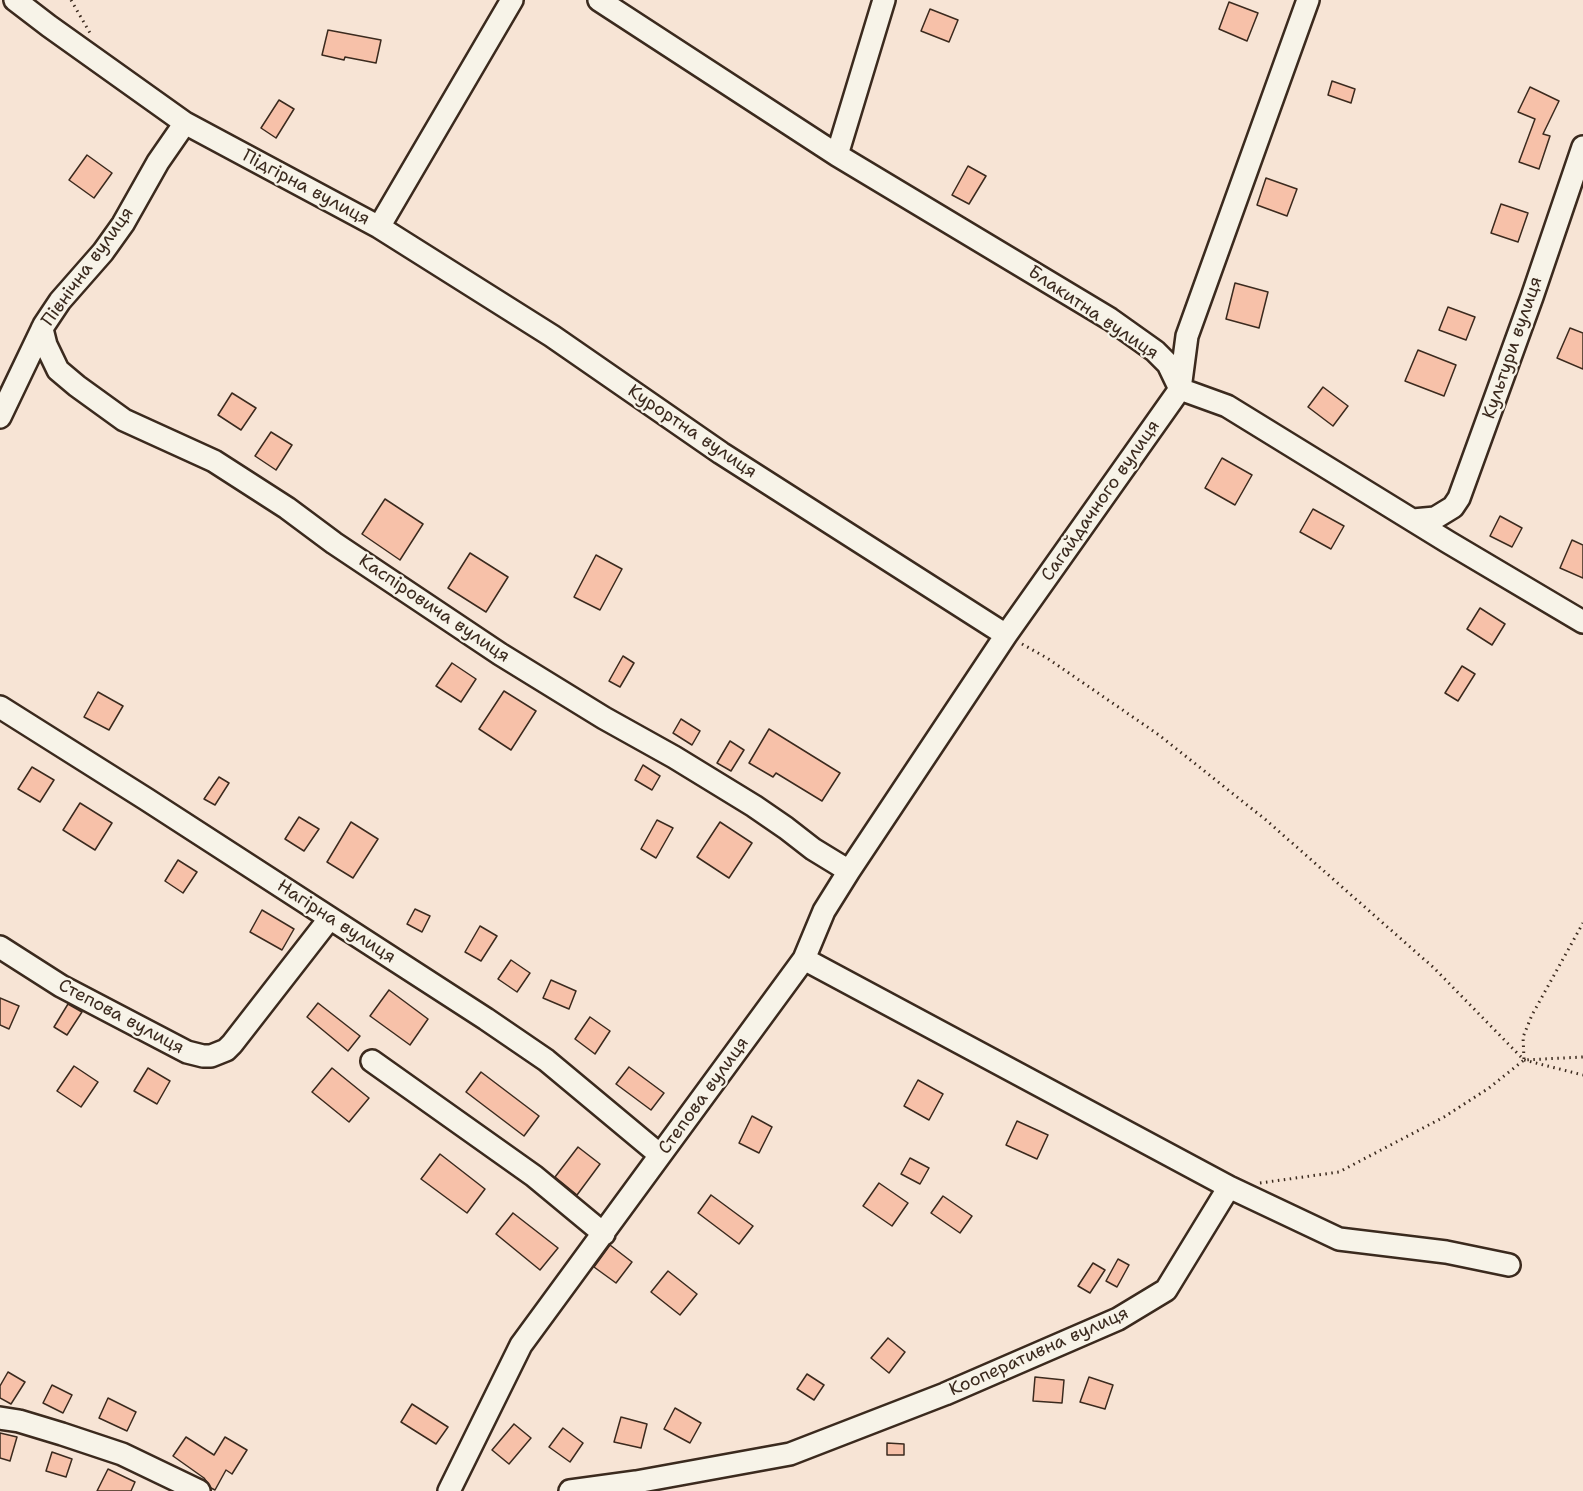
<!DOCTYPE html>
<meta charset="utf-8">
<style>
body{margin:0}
canvas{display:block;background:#f7e4d5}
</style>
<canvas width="1583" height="1491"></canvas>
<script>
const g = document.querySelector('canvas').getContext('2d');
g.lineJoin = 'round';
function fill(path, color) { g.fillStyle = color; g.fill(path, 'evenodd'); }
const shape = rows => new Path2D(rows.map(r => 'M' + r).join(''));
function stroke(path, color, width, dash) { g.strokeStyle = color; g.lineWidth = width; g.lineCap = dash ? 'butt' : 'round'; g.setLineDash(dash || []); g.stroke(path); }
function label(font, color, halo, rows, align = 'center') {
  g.font = font + ' "Shantell Sans",sans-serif'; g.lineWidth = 4.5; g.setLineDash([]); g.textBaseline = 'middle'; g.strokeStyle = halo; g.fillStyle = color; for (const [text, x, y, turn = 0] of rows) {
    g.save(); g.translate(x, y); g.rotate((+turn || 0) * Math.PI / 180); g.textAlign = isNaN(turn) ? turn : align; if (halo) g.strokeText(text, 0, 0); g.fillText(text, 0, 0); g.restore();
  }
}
const building = shape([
 [1229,2,1258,13,1247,41,1219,29,1229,2],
 [930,9,958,20,949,42,921,31,930,9],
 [328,30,381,40,376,63,345,57,344,60,322,55,328,30],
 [1332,81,1355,89,1351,103,1328,95,1332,81],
 [1530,87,1559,101,1543,134,1550,136,1539,169,1519,162,1535,119,1518,112,1530,87],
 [279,100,294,109,276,138,261,128,279,100],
 [87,155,112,173,94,198,69,180,87,155],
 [968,166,986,176,969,204,952,195,968,166],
 [1266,178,1297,189,1287,216,1257,205,1266,178],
 [1501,204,1528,213,1518,242,1491,233,1501,204],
 [1235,283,1268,292,1259,328,1226,319,1235,283],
 [1448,307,1475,317,1466,340,1439,330,1448,307],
 [1570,328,1583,333,1583,369,1557,358,1570,328],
 [1418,350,1456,365,1444,396,1405,381,1418,350],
 [1323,387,1348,406,1333,426,1308,407,1323,387],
 [232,393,256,408,241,430,218,415,232,393],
 [271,432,292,445,276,470,255,456,271,432],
 [1222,458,1252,475,1235,505,1205,488,1222,458],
 [385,499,423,524,400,560,362,534,385,499],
 [1313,509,1344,526,1331,549,1300,532,1313,509],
 [1500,516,1522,528,1512,547,1490,536,1500,516],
 [1572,540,1583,545,1583,578,1560,568,1572,540],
 [470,553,508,577,486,612,448,588,470,553],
 [596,555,622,569,600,610,574,597,596,555],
 [1480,608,1505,624,1492,645,1467,629,1480,608],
 [623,656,634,663,620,687,609,681,623,656],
 [452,663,476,679,461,702,436,686,452,663],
 [1462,666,1475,674,1458,701,1445,693,1462,666],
 [504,691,536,711,511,750,479,729,504,691],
 [98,692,123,706,109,730,84,717,98,692],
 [681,719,700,731,692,745,673,733,681,719],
 [769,729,840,773,822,801,776,773,773,777,749,763,769,729],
 [730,741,744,750,731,771,717,763,730,741],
 [643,765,660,776,652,790,635,780,643,765],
 [32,767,54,780,40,802,18,789,32,767],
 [219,777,229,783,215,805,204,799,219,777],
 [80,803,112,823,95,850,63,830,80,803],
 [299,817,319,829,304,851,285,839,299,817],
 [657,820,673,828,656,858,641,849,657,820],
 [351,822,378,839,353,878,327,862,351,822],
 [720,822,752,843,729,878,697,857,720,822],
 [178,860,197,872,183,893,165,881,178,860],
 [415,909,430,916,422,932,407,924,415,909],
 [262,910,294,929,282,950,250,932,262,910],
 [480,926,497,936,481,961,465,952,480,926],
 [511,960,530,973,517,992,498,979,511,960],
 [551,980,576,991,569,1009,543,998,551,980],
 [389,990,428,1019,410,1045,370,1016,389,990],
 [0,998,19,1006,9,1029,0,1025,0,998],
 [318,1003,360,1036,348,1051,307,1017,318,1003],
 [68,1004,82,1012,67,1035,54,1027,68,1004],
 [590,1017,610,1031,595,1054,575,1039,590,1017],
 [74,1066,98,1082,81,1107,57,1091,74,1066],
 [629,1067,664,1093,651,1110,616,1084,629,1067],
 [148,1068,170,1081,157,1104,134,1091,148,1068],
 [332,1068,369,1098,349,1122,312,1092,332,1068],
 [481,1072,539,1116,524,1136,466,1092,481,1072],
 [918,1080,943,1094,929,1120,904,1106,918,1080],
 [752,1116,772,1127,759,1153,739,1143,752,1116],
 [1017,1121,1048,1135,1037,1159,1006,1145,1017,1121],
 [578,1147,600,1164,577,1195,555,1177,578,1147],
 [440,1154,485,1189,467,1213,421,1179,440,1154],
 [910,1158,929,1168,920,1184,901,1174,910,1158],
 [879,1183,908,1203,892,1226,863,1206,879,1183],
 [711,1195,753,1226,739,1244,698,1213,711,1195],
 [943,1196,972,1216,960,1233,931,1213,943,1196],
 [513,1213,558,1248,540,1270,496,1234,513,1213],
 [610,1245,632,1262,616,1283,594,1267,610,1245],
 [1118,1259,1129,1265,1117,1287,1106,1281,1118,1259],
 [1093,1263,1105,1270,1090,1293,1078,1286,1093,1263],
 [668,1271,697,1294,680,1315,651,1292,668,1271],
 [888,1338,905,1352,889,1373,871,1358,888,1338],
 [8,1372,25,1382,11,1404,0,1398,0,1386,8,1372],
 [807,1374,824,1385,814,1400,797,1389,807,1374],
 [1035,1377,1064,1380,1062,1403,1033,1401,1035,1377],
 [1089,1377,1113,1385,1105,1409,1080,1402,1089,1377],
 [52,1385,72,1395,63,1413,43,1403,52,1385],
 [108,1398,136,1412,127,1431,99,1418,108,1398],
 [412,1404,448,1427,436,1444,401,1422,412,1404],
 [675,1408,701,1423,690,1443,664,1429,675,1408],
 [621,1417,647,1424,641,1448,614,1442,621,1417],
 [514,1424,531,1438,509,1464,492,1450,514,1424],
 [563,1428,583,1443,570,1462,549,1447,563,1428],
 [0,1433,17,1437,10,1461,0,1458,0,1433],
 [186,1437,214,1455,225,1437,247,1450,232,1474,226,1470,215,1490,211,1488,204,1478,173,1456,186,1437],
 [887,1443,904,1444,904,1455,887,1455,887,1443],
 [52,1452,72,1459,66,1477,46,1471,52,1452],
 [108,1469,135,1482,131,1491,97,1491,108,1469]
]);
const path = shape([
 [71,0,90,33],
 [1022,644,1047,658,1159,735,1266,820,1434,968,1524,1060,1583,1075],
 [1524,1059,1523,1037,1532,1015,1583,923],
 [1260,1183,1339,1172,1444,1117,1489,1088,1524,1060,1583,1057]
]);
const minor = shape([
 [15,0,49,26,185,123,379,227,552,336,721,453,1006,635],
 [599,0,837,155,1110,319,1155,351,1168,364,1180,389,1227,406,1448,542,1583,622],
 [837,155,884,0],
 [379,227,512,0],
 [42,329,46,345,58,370,77,386,124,420,214,461,287,508,334,543,500,654,604,718,674,757,754,806,786,828,813,849,849,871],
 [0,417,44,325,60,301,103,252,123,224,158,162,185,123],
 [1413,520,1435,518,1453,507,1459,498,1532,297,1583,147],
 [0,707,146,799,486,1019,546,1060,660,1155],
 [0,947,61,986,187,1052,203,1056,211,1056,226,1050,232,1044,330,918],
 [804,959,1229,1187,1339,1239,1446,1252,1509,1265],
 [372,1061,534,1176,604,1234],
 [0,1418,19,1421,62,1434,122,1454,199,1491],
 [449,1491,521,1345,804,959,824,911,849,871,1006,635,1180,389,1187,336,1308,0],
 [570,1491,636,1482,790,1454,945,1394,1118,1319,1166,1290,1229,1187]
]);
const streetNames = [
 ["Підгірна вулиця",306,188,28],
 ["Північна вулиця",88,267,-54],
 ["Блакитна вулиця",1093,313,34],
 ["Культури вулиця",1513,348,-71],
 ["Курортна вулиця",692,432,34],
 ["Сагайдачного вулиця",1101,501,-55],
 ["Каспіровича вулиця",434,609,34],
 ["Нагірна вулиця",336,922,33],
 ["Степова вулиця",121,1017,28],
 ["Степова вулиця",704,1096,-54],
 ["Кооперативна вулиця",1039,1352,-24]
];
fill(building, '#f7c1a9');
stroke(building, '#3b2a1e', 1.5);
stroke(minor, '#3b2a1e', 26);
stroke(path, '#3b2a1e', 3, [1.5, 4.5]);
stroke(minor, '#f7f3e8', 21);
label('18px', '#3b2a1e', '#f7f3e8', streetNames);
</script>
